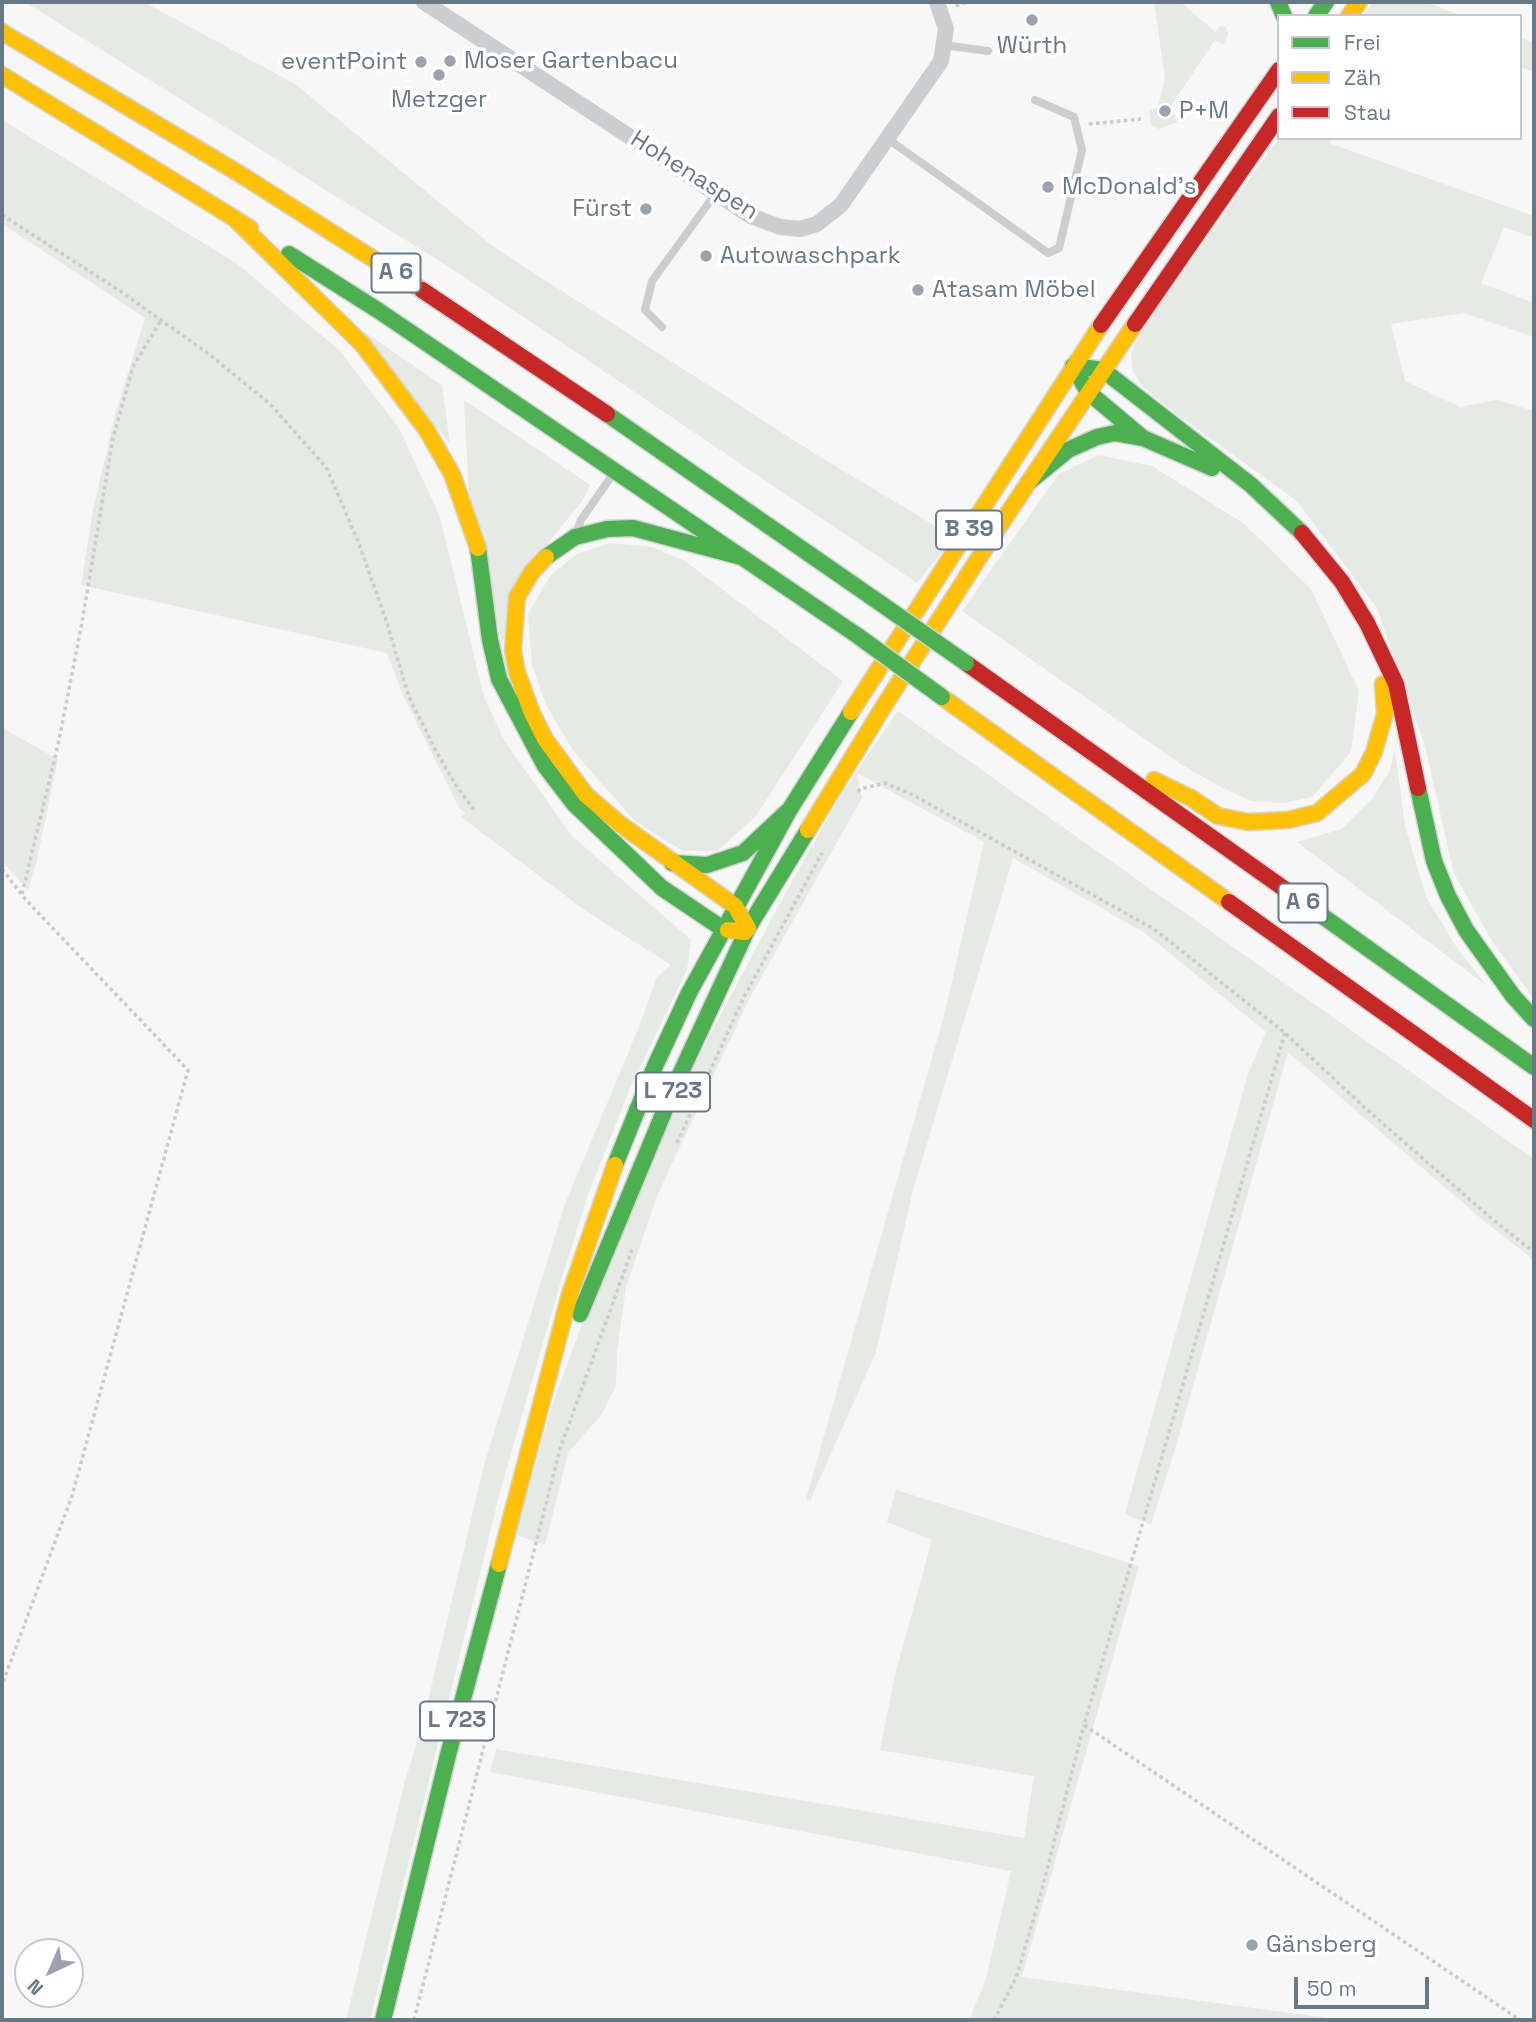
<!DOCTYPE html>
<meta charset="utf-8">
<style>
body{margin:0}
#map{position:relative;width:1536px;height:2022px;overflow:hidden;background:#f7f7f7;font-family:"Space Grotesk",sans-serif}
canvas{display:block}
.frame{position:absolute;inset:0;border:4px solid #677887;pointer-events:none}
.legend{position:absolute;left:1277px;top:14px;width:245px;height:126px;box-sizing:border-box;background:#fff;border:2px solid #c2c9cf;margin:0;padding:9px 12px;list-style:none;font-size:21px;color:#677887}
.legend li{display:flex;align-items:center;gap:14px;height:35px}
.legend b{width:35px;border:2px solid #c2c9cf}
.north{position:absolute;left:14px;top:1938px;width:70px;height:70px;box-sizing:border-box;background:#fff;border:2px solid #c2c9cf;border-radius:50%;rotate:224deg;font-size:19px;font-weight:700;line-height:28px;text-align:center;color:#677887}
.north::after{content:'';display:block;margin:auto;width:24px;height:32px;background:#99a4ae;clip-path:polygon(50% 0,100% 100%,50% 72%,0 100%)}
.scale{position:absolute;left:1294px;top:1977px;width:135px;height:32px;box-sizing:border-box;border:4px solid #677887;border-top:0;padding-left:9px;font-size:21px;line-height:24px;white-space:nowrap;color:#677887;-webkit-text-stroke:5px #fff;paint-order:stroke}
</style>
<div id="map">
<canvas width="1536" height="2022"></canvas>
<div class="frame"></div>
<ul class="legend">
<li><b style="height:9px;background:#4caf50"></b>Frei</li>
<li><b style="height:9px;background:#ffc107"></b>Zäh</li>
<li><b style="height:9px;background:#c62828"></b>Stau</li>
</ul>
<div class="north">N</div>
<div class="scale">50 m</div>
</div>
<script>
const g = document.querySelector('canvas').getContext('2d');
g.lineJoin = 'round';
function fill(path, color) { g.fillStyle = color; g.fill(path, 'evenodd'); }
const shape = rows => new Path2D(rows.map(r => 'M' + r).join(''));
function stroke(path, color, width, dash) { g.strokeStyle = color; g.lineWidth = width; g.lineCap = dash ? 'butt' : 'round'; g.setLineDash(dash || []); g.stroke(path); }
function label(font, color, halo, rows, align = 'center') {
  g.font = font + ' "Space Grotesk",sans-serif'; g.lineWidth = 7; g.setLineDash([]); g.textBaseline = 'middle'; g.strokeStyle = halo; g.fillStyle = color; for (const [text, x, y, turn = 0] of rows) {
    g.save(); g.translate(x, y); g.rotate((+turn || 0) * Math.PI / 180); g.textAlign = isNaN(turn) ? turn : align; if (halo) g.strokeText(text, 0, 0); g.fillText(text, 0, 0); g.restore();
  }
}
const green = shape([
 [25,2,144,2,295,84,495,248,820,457,954,537,917,583,457,272],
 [1154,2,1180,2,1216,32,1220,26,1226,27,1228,35,1223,45,1215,40,1171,106,1177,122,1159,129,1151,125,1149,111,1158,107,1165,78],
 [1373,2,1425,2,1462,16,1364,16],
 [1520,37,1534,43,1534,72,1520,67],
 [2,120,236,263,339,350,399,428,440,517,484,697,504,740,572,836,691,940,687,970,630,1088,588,1195,557,1294,500,1492,370,2020,346,2020,405,1781,422,1726,484,1465,565,1204,637,1032,657,977,671,965,583,909,461,817,465,814,458,806,402,693,387,653,81,585,93,510,116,411,145,318,2,224],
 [1279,138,1332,138,1329,143,1534,216,1534,238,1504,227,1481,283,1534,303,1534,337,1464,313,1391,324,1405,381,1460,407,1497,400,1534,411,1534,999,1492,941,1454,874,1425,746,1377,608,1297,501,1174,412,1143,387,1133,371,1131,355,1139,333],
 [360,329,442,385,450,444],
 [464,400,590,485,583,500,552,538,502,642,469,498],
 [1098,455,1152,466,1243,523,1311,589,1359,691,1351,752,1312,797,1284,803,1251,801,1219,786,1179,763,962,611,1059,474],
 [610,543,652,547,685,561,843,681,756,816,717,851,683,851,635,821,574,752,546,705,532,665,528,614,550,576,577,554],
 [898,711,1534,1159,1534,1260,1485,1222,1288,1052,1175,1449,1151,1525,1125,1514,1248,1074,1266,1032,1145,933,1013,858,913,1190,876,1352,810,1501,806,1499,944,1016,984,842,857,773,862,798,749,999,657,1196,626,1287,617,1352,616,1385,602,1414,568,1453,545,1545,516,1535,552,1405,584,1319,690,1073,781,901,842,793],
 [2,728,58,759,37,859,28,890,2,861],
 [1395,750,1405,826,1426,897,1457,948,1487,986,1297,842,1342,829,1373,798,1390,770],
 [896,1490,1139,1566,1022,1977,1343,2020,969,2020,986,1979,1011,1871,490,1772,496,1749,1024,1838,1034,1776,880,1750,895,1675,932,1540,887,1522]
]);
const path = shape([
 [956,6,967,2],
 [1089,124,1141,119],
 [2,215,120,291,210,355,271,405,326,467,358,541,386,620,409,697,436,751,455,784,475,811],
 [858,792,860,789,885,783,913,795,1154,929,1285,1033,1364,1107,1491,1218,1534,1252],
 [2,869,25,899,188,1070,72,1496,2,1685],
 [22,894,58,745,81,628,113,438,133,367,161,320],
 [1285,1033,1084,1725,1520,2020],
 [677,1143,744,997,822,853],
 [414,2020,560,1449,632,1250],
 [994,2020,1016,1978,1041,1893,1084,1725]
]);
const lane = shape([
 [943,45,988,51],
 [888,139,1048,253,1059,248,1082,150,1074,117,1035,100],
 [662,327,645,310,652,281,716,193],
 [578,528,581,520,611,477]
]);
const street = shape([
 [424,2,751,216,780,227,800,229,817,224,841,205,941,61,946,29,937,2]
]);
const fast = shape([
 [1278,2,1284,16],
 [1316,16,1326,2],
 [289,254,379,311,858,636],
 [607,414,880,603],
 [1143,438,1088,392,1073,366,1103,370,1251,485,1302,533],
 [1029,482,1068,450,1097,437,1115,433,1143,438,1212,468],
 [478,548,490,640,499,679,545,766,574,804,662,888,723,929,728,930],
 [546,557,575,537,607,529,633,528,741,557],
 [1418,788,1434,861,1448,896,1466,930,1513,996,1534,1019],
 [672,863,707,865,743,853,790,809],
 [1307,905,1534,1067],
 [615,1165,655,1066,689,993,790,809,851,712],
 [580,1314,676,1083,748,928,808,830],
 [383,2020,448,1755,499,1564]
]);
const slow = shape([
 [1349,16,1359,2],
 [2,32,240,174,422,290],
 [2,75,250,228],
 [234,218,363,345,426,429,452,474,478,548],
 [546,557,532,572,517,597,513,650,517,672,532,713,545,739,586,795,620,824,735,906,748,928,745,932,728,930],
 [942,697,1229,902],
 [851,712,1101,325],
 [1154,780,1191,798,1218,816,1248,822,1288,820,1317,813,1363,774,1374,752,1385,714,1383,684],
 [808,830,884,706,1000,525,1135,324],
 [499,1564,570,1294,615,1165]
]);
const jam = shape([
 [422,290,607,414],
 [1135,324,1279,116],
 [1101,325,1279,70],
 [1302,533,1342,582,1367,623,1396,684,1418,788],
 [966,663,1307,905],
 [1229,902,1534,1120]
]);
const fastBridge = shape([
 [880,603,966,663],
 [858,636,942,697]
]);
const markers = [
 [1032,20,7,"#99a4ae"],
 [450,61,7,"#99a4ae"],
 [421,62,7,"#99a4ae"],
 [439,75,7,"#99a4ae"],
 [1165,111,7,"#99a4ae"],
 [1048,187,7,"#99a4ae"],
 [646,209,7,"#99a4ae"],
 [706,256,7,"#99a4ae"],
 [918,290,7,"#99a4ae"],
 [1252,1945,7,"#99a4ae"]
];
const shields = [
 [396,273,49],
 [969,530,66],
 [1303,903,49],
 [673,1092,74],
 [457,1721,74]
];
const shieldNames = [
 ["A 6",396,273],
 ["B 39",969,530],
 ["A 6",1303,903],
 ["L 723",673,1092],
 ["L 723",457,1721]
];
const poiNames = [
 ["Würth",1032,46,"center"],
 ["Moser Gartenbacu",464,61],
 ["eventPoint",407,62,"right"],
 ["Metzger",439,100,"center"],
 ["P+M",1179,111],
 ["McDonald's",1062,187],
 ["Fürst",632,209,"right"],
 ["Autowaschpark",720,256],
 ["Atasam Möbel",932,290],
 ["Gänsberg",1266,1945]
];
const streetNames = [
 ["Hohenaspen",694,176,32]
];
fill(green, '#e6e9e4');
stroke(fast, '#d4d5d6', 19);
stroke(slow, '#d4d5d6', 19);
stroke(jam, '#d4d5d6', 19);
stroke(path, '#c9cacb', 3.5, [3.5, 3.5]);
stroke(lane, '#cccdce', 8);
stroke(street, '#cccdce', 16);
stroke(fast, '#4caf50', 16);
stroke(slow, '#ffc107', 16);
stroke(jam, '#c62828', 16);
stroke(fastBridge, '#d3d4d4', 19, []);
stroke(fastBridge, '#4caf50', 16);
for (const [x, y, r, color] of markers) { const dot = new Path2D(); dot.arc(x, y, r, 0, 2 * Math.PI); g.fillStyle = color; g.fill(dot); stroke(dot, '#fff', 2.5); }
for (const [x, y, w] of shields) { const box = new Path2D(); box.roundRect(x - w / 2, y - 19.5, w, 39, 5); g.fillStyle = '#fff'; g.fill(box); stroke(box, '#677887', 2); }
label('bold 23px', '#677887', null, shieldNames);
label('24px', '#677887', '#fff', poiNames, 'left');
label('24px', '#677887', '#fff', streetNames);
</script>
